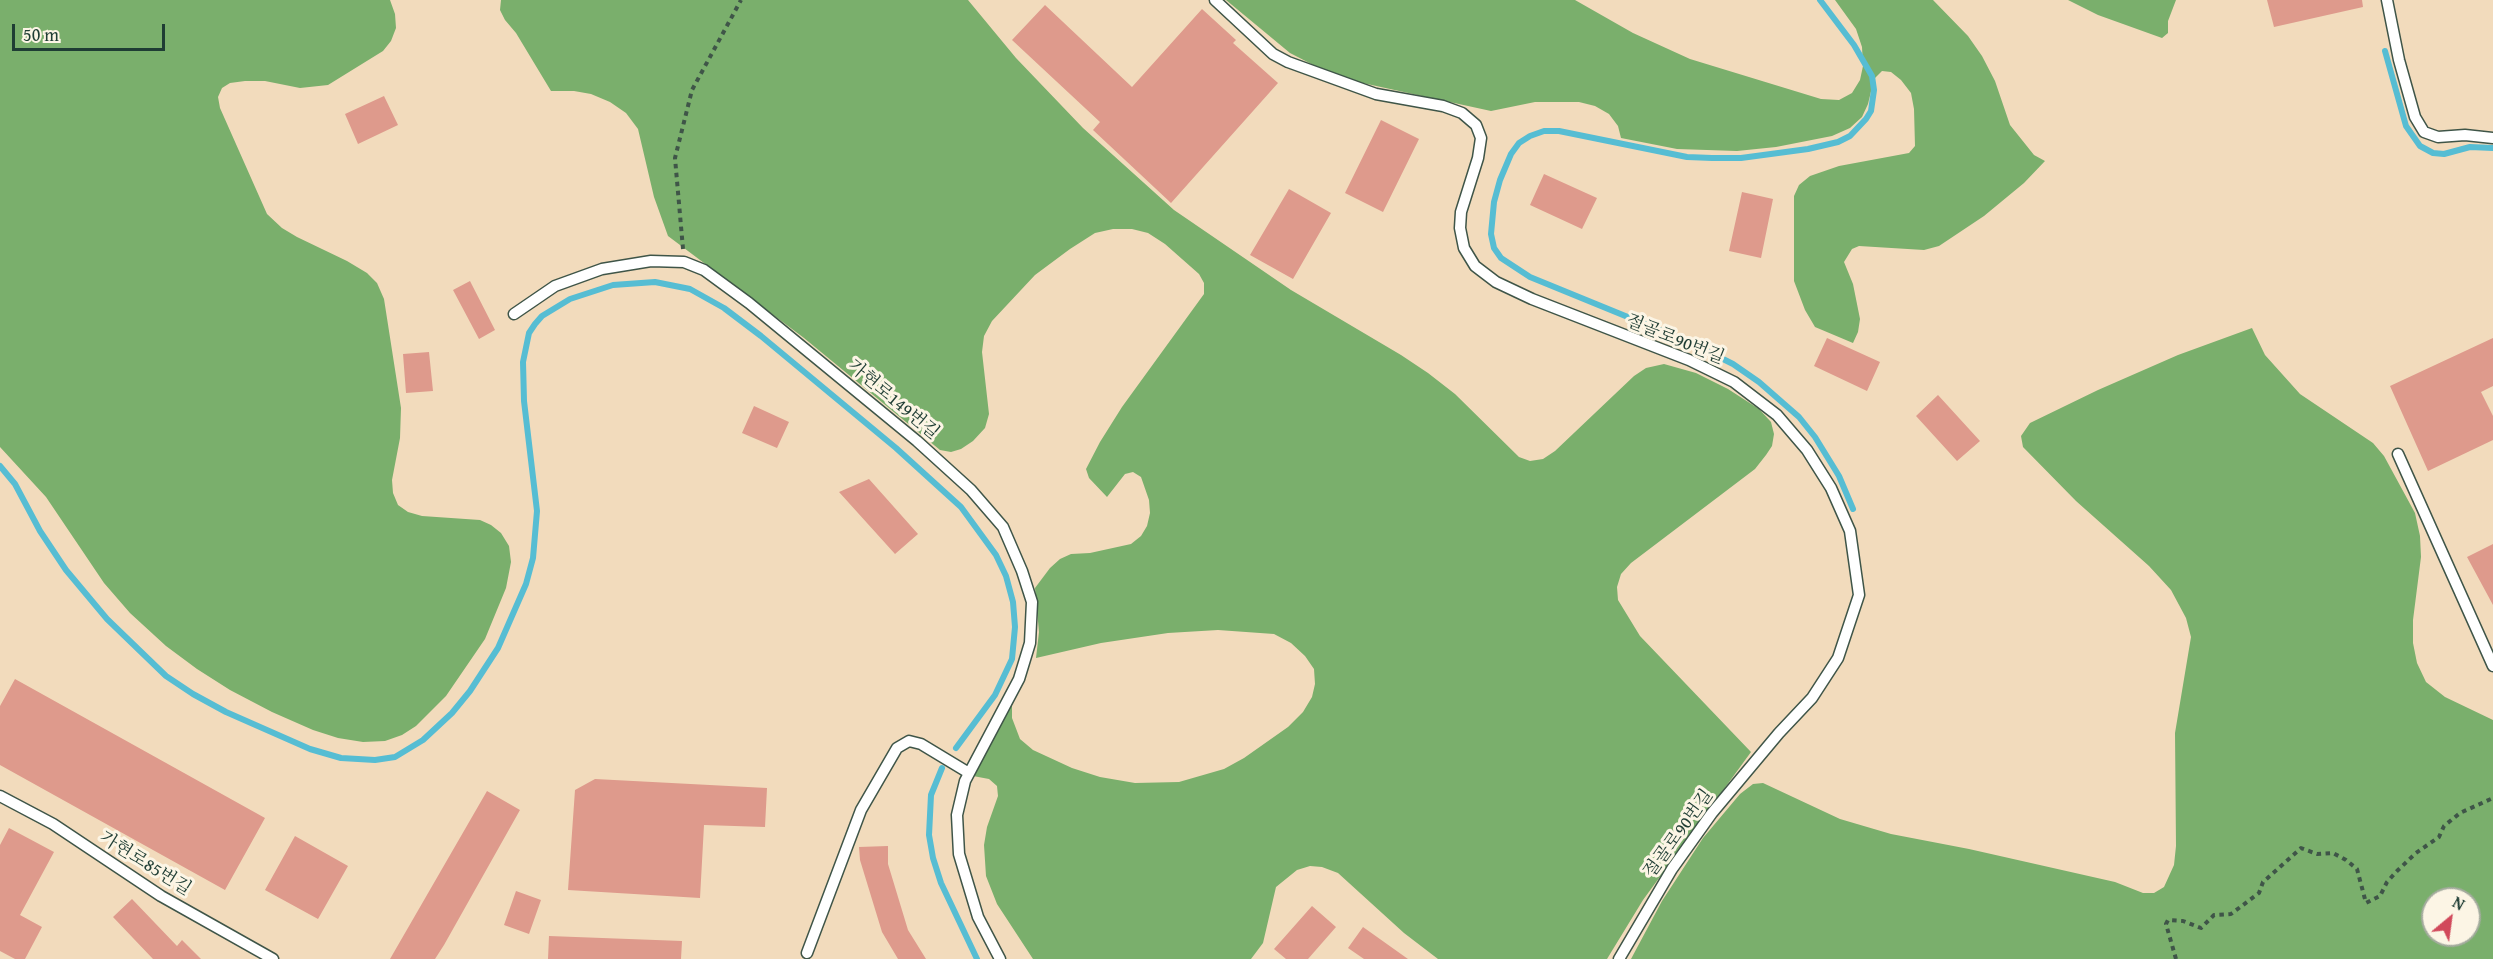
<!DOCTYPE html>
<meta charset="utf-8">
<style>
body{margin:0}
#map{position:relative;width:2493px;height:959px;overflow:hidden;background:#f2dbbc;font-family:"Gentium Book Plus",serif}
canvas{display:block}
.north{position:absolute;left:2421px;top:887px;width:60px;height:60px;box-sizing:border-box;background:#fcf5e5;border:2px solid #a4ab9e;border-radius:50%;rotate:29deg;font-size:16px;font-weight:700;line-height:24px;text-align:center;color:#1f3d34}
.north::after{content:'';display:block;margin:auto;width:21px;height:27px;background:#d1495b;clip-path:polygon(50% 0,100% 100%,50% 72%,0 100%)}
.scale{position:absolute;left:12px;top:24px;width:153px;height:27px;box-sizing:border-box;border:3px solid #1f3d34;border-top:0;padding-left:8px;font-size:18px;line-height:21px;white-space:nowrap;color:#1f3d34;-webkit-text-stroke:4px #fcf5e5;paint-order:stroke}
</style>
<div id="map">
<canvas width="2493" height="959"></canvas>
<div class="north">N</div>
<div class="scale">50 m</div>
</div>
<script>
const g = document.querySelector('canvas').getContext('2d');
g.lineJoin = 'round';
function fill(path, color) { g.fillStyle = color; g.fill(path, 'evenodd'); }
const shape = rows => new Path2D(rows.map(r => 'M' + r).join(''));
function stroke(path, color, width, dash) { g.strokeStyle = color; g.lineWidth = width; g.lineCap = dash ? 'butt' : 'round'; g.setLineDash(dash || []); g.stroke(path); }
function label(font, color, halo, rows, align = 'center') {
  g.font = font + ' "Gentium Book Plus","Noto Serif KR",serif'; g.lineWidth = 6; g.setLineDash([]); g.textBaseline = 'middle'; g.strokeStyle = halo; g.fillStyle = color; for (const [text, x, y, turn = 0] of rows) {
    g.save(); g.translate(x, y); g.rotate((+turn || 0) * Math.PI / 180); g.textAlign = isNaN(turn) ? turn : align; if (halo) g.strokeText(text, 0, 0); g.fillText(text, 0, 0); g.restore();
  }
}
const forest = shape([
 [0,0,390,0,395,14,396,28,391,41,383,51,328,85,300,88,265,81,245,81,230,83,222,88,218,97,220,108,267,214,282,228,297,237,347,261,367,273,377,283,384,299,401,408,400,438,392,480,393,493,398,505,408,512,422,516,480,520,491,525,501,533,509,546,511,562,506,588,485,639,446,696,416,726,402,735,385,741,363,742,338,738,313,730,272,712,230,690,197,669,166,646,130,613,104,583,46,497,0,447],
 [501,0,968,0,1016,58,1083,128,1174,210,1291,290,1401,355,1428,373,1455,394,1519,457,1530,461,1543,459,1555,451,1634,376,1646,368,1664,364,1696,373,1728,389,1759,409,1771,422,1774,434,1772,446,1766,455,1755,469,1631,563,1621,574,1617,587,1618,600,1640,636,1751,752,1643,900,1607,959,1438,959,1404,933,1338,873,1322,867,1310,866,1297,870,1276,887,1263,943,1251,959,1033,959,997,904,986,876,984,845,987,827,998,796,997,786,989,779,973,776,1002,713,1012,704,1012,718,1020,739,1033,750,1072,768,1100,777,1135,783,1179,782,1224,769,1244,758,1288,727,1303,712,1312,697,1315,684,1314,669,1305,656,1291,643,1274,634,1218,630,1168,633,1101,643,1036,658,1039,632,1035,588,1050,568,1060,559,1071,554,1090,553,1131,544,1141,536,1147,526,1150,513,1149,500,1141,477,1133,472,1125,474,1107,497,1089,478,1086,469,1100,442,1122,407,1204,294,1204,283,1199,274,1165,244,1148,233,1132,229,1113,229,1095,233,1070,249,1035,275,992,321,984,336,982,352,989,414,985,428,973,441,961,449,951,452,940,450,804,338,668,236,654,197,638,129,626,113,610,102,591,94,574,91,551,91,516,33,505,20,500,10],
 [1226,0,1575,0,1633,33,1690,59,1821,99,1839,100,1852,93,1860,80,1863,66,1862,47,1856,29,1835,0,1933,0,1968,36,1982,56,1995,81,2010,125,2034,155,2045,161,2024,183,1984,216,1939,246,1924,250,1859,246,1852,249,1844,262,1853,284,1860,319,1858,332,1853,343,1815,327,1805,310,1794,281,1794,196,1799,185,1810,176,1839,166,1909,153,1915,146,1914,109,1911,93,1901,80,1891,72,1882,71,1874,79,1868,104,1862,117,1850,128,1832,136,1776,147,1737,151,1677,149,1621,138,1618,126,1609,114,1595,106,1579,102,1535,102,1491,111,1358,82,1323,70,1290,53],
 [2068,0,2176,0,2168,21,2168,33,2162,38,2098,15],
 [2252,328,2265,355,2300,394,2373,443,2384,456,2415,513,2420,536,2421,557,2413,620,2413,643,2417,663,2426,682,2445,697,2493,720,2493,959,1631,959,1662,901,1703,838,1740,794,1753,784,1763,783,1840,819,1891,834,1969,849,2115,882,2143,893,2154,893,2164,887,2174,865,2176,846,2175,733,2191,637,2186,618,2171,590,2149,566,2076,501,2023,447,2021,436,2030,423,2098,390,2178,355],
 [2433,899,2469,899,2469,935,2433,935]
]);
const stream = shape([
 [1820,0,1854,45,1872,76,1874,90,1871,111,1866,119,1850,136,1838,142,1808,149,1741,158,1712,158,1687,157,1559,131,1544,131,1530,136,1519,143,1511,154,1500,180,1494,202,1491,234,1494,248,1501,258,1530,277,1689,342,1733,364,1759,382,1799,417,1815,437,1839,476,1853,509],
 [2385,51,2406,126,2420,146,2433,153,2444,154,2470,147,2493,148],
 [0,466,15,484,40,531,66,570,107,619,166,676,193,694,226,712,310,749,341,758,375,760,395,757,423,740,452,713,470,691,498,648,526,584,533,558,537,511,524,401,523,362,529,333,535,324,542,316,570,299,613,285,655,282,690,289,724,308,761,336,896,448,961,507,996,555,1006,576,1013,602,1015,627,1012,659,995,695,956,748],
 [942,768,931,795,929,835,933,858,941,883,977,959]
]);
const building = shape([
 [2267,0,2362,0,2363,7,2274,27],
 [1045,5,1132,87,1202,9,1236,40,1233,43,1278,83,1171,203,1093,130,1100,122,1012,40],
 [384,96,398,125,358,144,345,114],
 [1381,120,1419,139,1383,212,1345,193],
 [1544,174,1597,198,1582,229,1530,205],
 [1289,189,1331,213,1293,279,1250,255],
 [1742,192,1773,199,1761,258,1729,251],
 [470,281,495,330,479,339,453,290],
 [1827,338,1880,362,1867,391,1814,366],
 [2493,338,2493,386,2481,392,2493,416,2493,440,2428,471,2390,386],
 [429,352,433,391,406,393,403,354],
 [1938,395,1980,441,1957,461,1916,416],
 [754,406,789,422,777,448,742,433],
 [869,479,918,534,895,554,839,492],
 [2493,544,2493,605,2467,557],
 [15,679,265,818,225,890,0,765,0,706],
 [595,779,767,788,765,827,704,825,700,898,568,890,575,790],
 [487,791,520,810,444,945,435,959,390,959],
 [9,828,54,852,20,915,42,927,25,959,15,959,0,951,0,845],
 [295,836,348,866,318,919,265,890],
 [888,846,888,864,908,930,926,959,898,959,882,932,860,860,859,847],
 [516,891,541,900,529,934,504,925],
 [132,899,177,946,182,940,201,959,153,959,113,917],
 [1312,906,1336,927,1308,959,1286,959,1274,949],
 [1363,927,1408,959,1364,959,1348,948],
 [549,936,682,941,681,959,548,959]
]);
const path = shape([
 [683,249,675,158,692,90,741,0],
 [2176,959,2166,924,2168,920,2183,921,2201,928,2214,915,2231,914,2259,893,2263,882,2301,848,2317,854,2333,853,2346,860,2357,869,2366,903,2380,896,2387,882,2397,871,2416,853,2439,837,2444,826,2460,813,2493,798]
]);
const service = shape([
 [1215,0,1273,54,1288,62,1376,94,1443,106,1462,113,1476,125,1481,138,1478,158,1461,212,1460,228,1464,248,1475,266,1496,282,1532,299,1689,360,1734,382,1777,415,1807,450,1831,488,1850,531,1859,595,1838,658,1812,698,1779,733,1712,813,1672,869,1619,959],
 [2387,0,2399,60,2415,117,2424,132,2438,137,2465,135,2493,138],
 [514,314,555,286,602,269,651,261,684,262,704,270,749,303,917,441,971,490,1003,527,1022,571,1032,602,1030,643,1019,679,965,781,957,815,959,854,978,917,1000,959],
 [2398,454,2493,666],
 [0,796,53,824,161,896,273,959],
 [807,953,861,810,897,748,909,741,921,744,969,773]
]);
const streetNames = [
 ["절골로90번길",1675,340,22],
 ["가현로149번길",893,400,40],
 ["절골로90번길",1679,834,-54],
 ["가현로85번길",145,864,32]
];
fill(forest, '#7aaf6c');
stroke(stream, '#56bdd3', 6);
fill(building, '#de9a8c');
stroke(service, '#3f5548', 13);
stroke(path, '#3f5548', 4, [4.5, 4.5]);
stroke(service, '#fff', 10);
label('18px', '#1f3d34', '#fcf5e5', streetNames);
</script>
